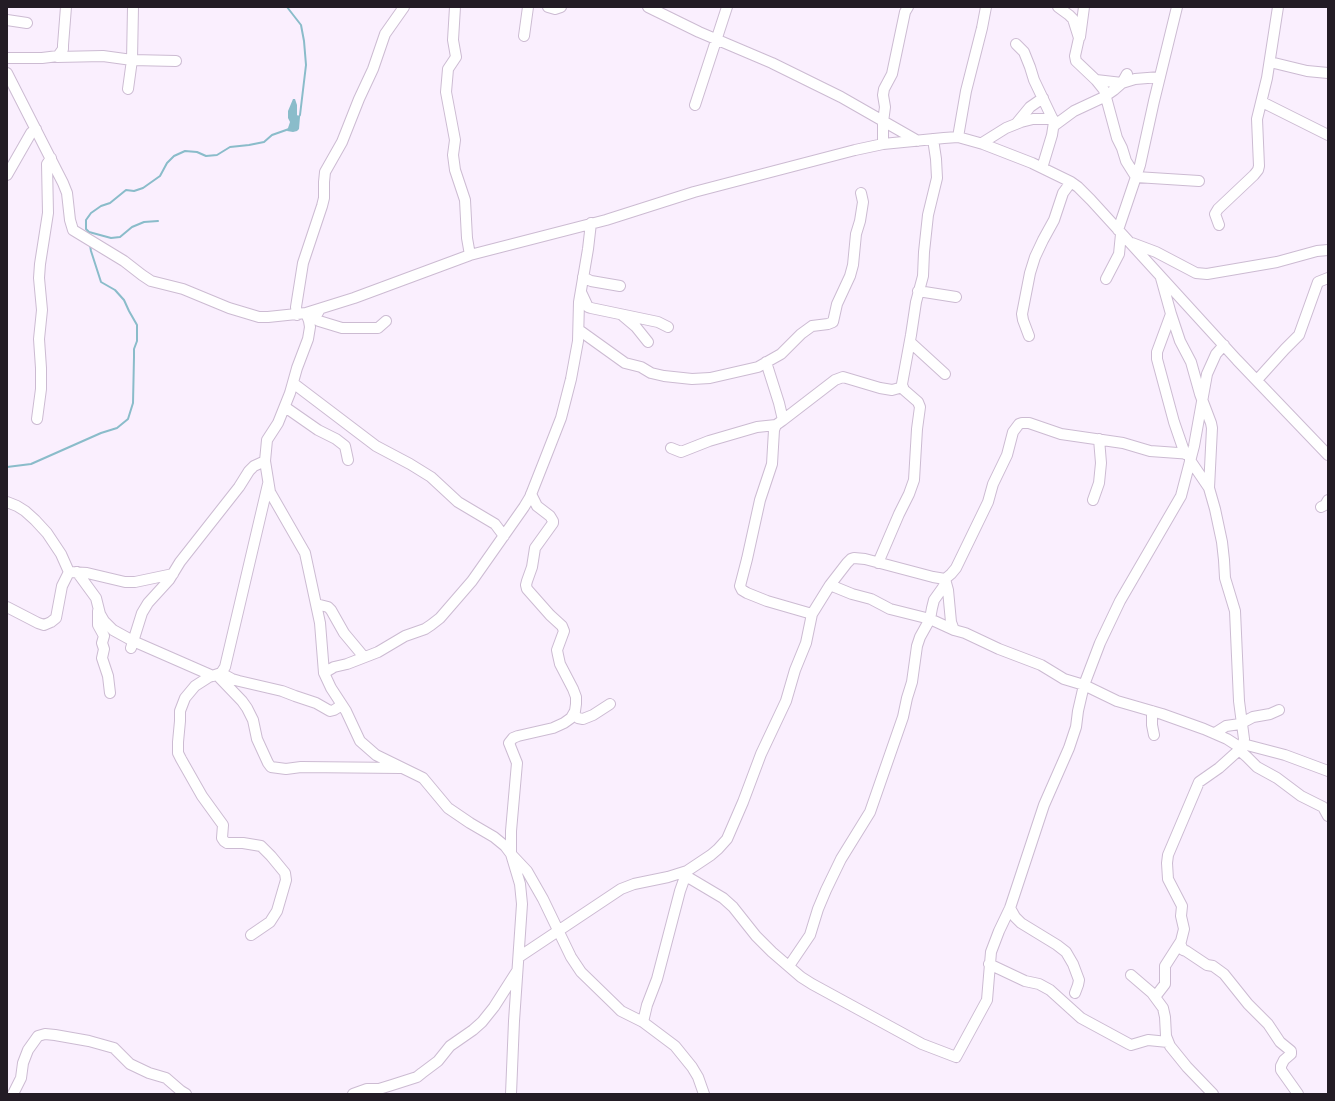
<!DOCTYPE html>
<style>
body{margin:0}
#map{position:relative;width:1335px;height:1101px;overflow:hidden;background:#faeffe;font-family:Overpass,sans-serif}
canvas{display:block}
.frame{position:absolute;inset:0;border:8px solid #231c25;pointer-events:none}
</style>
<div id="map">
<canvas width="1335" height="1101"></canvas>
<div class="frame"></div>
</div>
<script>
const g = document.querySelector('canvas').getContext('2d');
g.lineJoin = 'round';
function fill(path, color) { g.fillStyle = color; g.fill(path, 'evenodd'); }
const shape = rows => new Path2D(rows.map(r => 'M' + r).join(''));
function stroke(path, color, width, dash) { g.strokeStyle = color; g.lineWidth = width; g.lineCap = dash ? 'butt' : 'round'; g.setLineDash(dash || []); g.stroke(path); }
const water = shape([
 [293,99,295,99,297,105,297,115,300,117,299,129,297,131,293,132,287,131,290,122,288,118,288,111]
]);
const stream = shape([
 [287,7,301,25,304,41,306,65,300,115,298,118],
 [158,221,144,222,132,227,120,237,111,238,89,232,86,229,86,220,91,213,101,206,110,203,126,190,134,191,143,188,160,176,167,163,174,156,185,151,197,152,206,156,217,155,230,147,249,145,264,142,272,135,289,129],
 [7,467,31,464,101,433,117,428,128,419,133,403,134,357,134,349,137,341,137,325,129,311,124,300,115,290,101,282,91,251,90,245]
]);
const minor = shape([
 [455,7,453,40,456,57,448,69,446,92,455,140,453,155,455,170,465,200,467,238,470,255],
 [548,7,555,9,561,7],
 [648,7,699,32,772,63,841,97,918,141],
 [1058,7,1069,15,1073,19,1079,38,1075,56,1076,61,1096,80,1104,90,1117,138,1122,148,1126,161,1136,177,1199,181],
 [7,20,27,23],
 [524,36,528,7],
 [1080,37,1084,7],
 [1016,44,1024,52,1030,67,1034,80,1054,122,1052,135,1042,168],
 [57,57,103,56,132,60,176,61],
 [7,58,42,58,58,56,63,49,63,45,66,7],
 [1270,62,1307,71,1328,73],
 [7,73,63,183,67,193,70,220,73,230,124,261,142,275,151,281,183,289,229,308,259,317,268,317,306,313,354,298,470,255,606,220,694,192,855,150,883,144,944,138,958,137,983,144,1032,163,1071,182,1078,187,1091,200,1237,360,1328,455],
 [1096,80,1122,83,1135,79,1160,77],
 [128,89,132,60,133,7],
 [1262,102,1328,135],
 [695,105,727,7],
 [1016,124,1030,107,1043,98],
 [1055,125,1074,111,1104,97,1114,90,1122,83,1127,74],
 [958,137,966,91,982,28,986,7],
 [982,143,1006,128,1021,122,1033,119,1053,119],
 [883,144,883,122,885,107,883,95,884,89,892,74,905,12,908,7],
 [7,175,31,133,36,129],
 [1219,225,1215,214,1218,209,1254,175,1258,170,1259,166,1257,119,1267,78,1278,7],
 [1118,230,1140,165,1154,101,1177,7],
 [1132,243,1156,252,1196,273,1207,274,1277,262,1317,251,1328,250],
 [583,277,591,281,620,286],
 [1161,278,1171,314,1157,352,1157,359,1174,422,1185,454],
 [1106,279,1119,254,1121,234],
 [918,291,956,297],
 [581,292,588,307,591,308,658,322,668,327],
 [320,309,316,316,316,319,319,321,342,328,378,328,386,321],
 [306,313,309,321,310,327,308,339,297,368,290,393,278,423,267,440,265,461,270,492,305,553,320,623,324,673,331,688,346,711,360,741,376,755,423,778,448,808,470,823,494,837,505,846,511,854,520,884,522,904,514,1021,511,1094],
 [1171,314,1180,341,1191,362,1200,394,1211,423,1212,428,1209,488],
 [297,315,296,307,303,263,322,206,324,198,324,182,325,172,342,142,359,99,373,69,385,34,404,7],
 [623,316,636,327,648,342],
 [579,330,625,363,641,367,651,373,664,376,692,379,710,378,758,367,781,354,801,334,812,326,828,324,833,322,837,304,850,276,853,265,856,234,860,221,863,202,861,193],
 [1029,336,1023,320,1022,314,1030,273,1035,257,1043,240,1054,220,1063,193,1071,182],
 [910,342,945,374],
 [766,362,779,403,783,420],
 [1257,380,1285,349,1299,335,1318,282,1328,278],
 [293,383,376,446,410,464,431,477,458,502,495,524,504,536],
 [285,407,318,430,336,439,345,446,348,460],
 [37,419,41,389,41,368,39,339,42,310,39,278,40,264,48,213,47,164,51,158],
 [671,448,681,452,709,441,757,427,776,425],
 [531,494,537,506,550,516,553,521,553,523,535,548,532,567,527,581,526,585,527,589,550,615,562,626,564,631,557,650,558,655,560,664,573,689,576,697,576,704,575,711,571,718,564,723,553,728,518,736,513,738,509,743,517,763,511,831,511,854,527,871,543,899,571,957,581,972,616,1006,621,1011,643,1022,675,1046,692,1067,698,1077,704,1094],
 [1093,500,1099,483,1101,463,1099,439],
 [7,502,17,506,25,511,35,520,47,533,61,554,69,572],
 [1321,507,1325,505,1328,500],
 [878,563,899,514,909,494,914,480,917,429,920,407,918,402,903,389,902,384,911,335,916,302,923,276,924,252,928,215,937,178,936,159,933,139],
 [77,572,96,598,100,614,104,621,113,630,133,641,213,676],
 [945,579,948,590,951,622,954,630],
 [830,585,852,594,871,599,890,609,930,619,954,630,965,633,999,649,1041,665,1064,679,1084,685,1117,701,1162,714,1204,729,1227,739,1241,748],
 [316,604,328,607,331,610,344,633,364,657],
 [7,607,38,623,44,625,51,622,56,618,62,586,69,572,87,573,125,582,135,582,173,574],
 [98,611,98,625,104,636,102,643,104,649,102,658,108,676,110,693],
 [812,614,767,601,747,593,742,590,740,586,747,559,760,500,772,464,774,430,776,425,783,420,835,380,843,377,880,388,892,390,903,387],
 [131,648,142,613,148,603,169,580,180,562,239,487,249,471,254,466,265,461],
 [221,673,232,679,239,681,282,691,295,696,316,703,330,711,334,710,342,705],
 [324,673,334,667,347,664,378,652,405,636,425,629,431,625,440,618,472,581,524,507,530,497,545,459,561,418,571,379,578,341,579,302,588,249,591,223],
 [217,675,242,701,247,708,253,720,257,739,268,763,271,767,286,769,301,767,401,768],
 [1152,711,1152,725,1154,735],
 [574,714,578,718,583,719,593,715,610,704],
 [1215,733,1226,726,1240,724,1253,717,1270,714,1279,710],
 [1243,744,1285,755,1328,771],
 [1239,750,1247,757,1257,767,1277,778,1301,796,1323,807,1328,816],
 [686,876,723,898,733,907,756,936,772,952,801,977,812,984,922,1044,956,1057,987,1000,991,952,999,931,1010,908,1044,805,1069,748,1076,727,1078,711,1084,685,1100,643,1120,601,1181,496,1194,446,1207,374,1216,354,1224,345],
 [1010,908,1015,917,1021,923,1057,945,1066,952,1073,964,1079,980,1078,985,1075,993],
 [251,935,270,922,277,911,286,880,285,873,271,856,261,846,243,843,227,843,224,841,222,838,223,825,202,796,181,759,178,753,178,742,180,721,180,711,185,698,195,686,209,677,221,673,225,667,268,484],
 [1180,943,1183,950,1186,951,1207,965,1213,966,1224,974,1248,1004,1268,1024,1280,1042,1291,1051,1291,1054,1284,1060,1281,1066,1281,1070,1298,1094],
 [519,957,621,889,634,884,668,877,687,871,711,855,718,849,727,839,743,802,761,754,786,701,795,670,806,643,812,614,830,585,847,563,851,559,854,558,865,559,933,577,945,579,951,574,956,568,988,502,993,484,1007,455,1013,432,1019,424,1022,423,1029,423,1061,434,1123,443,1150,451,1192,454],
 [989,964,1025,981,1039,984,1050,990,1081,1018,1129,1044,1131,1045,1148,1040,1168,1042],
 [789,966,810,935,818,909,826,890,841,859,870,812,903,717,907,698,912,682,917,646,920,637,930,619,932,608,934,600,944,586,945,579],
 [1131,975,1152,993,1163,1008,1165,1017,1166,1036,1170,1046,1187,1067,1213,1094],
 [1155,997,1165,984,1165,966,1181,941,1184,929,1181,916,1182,906,1168,879,1167,863,1168,855,1199,782,1219,768,1239,750,1243,744,1244,739,1239,701,1235,611,1225,578,1224,560,1222,542,1215,509,1209,488,1190,460],
 [643,1022,647,1005,657,979,680,891,687,871],
 [13,1094,21,1078,23,1063,28,1050,38,1036,45,1034,55,1035,89,1041,114,1048,130,1064,149,1073,166,1078,181,1091,186,1094],
 [353,1094,367,1089,379,1089,392,1085,417,1077,422,1073,438,1061,450,1046,473,1030,482,1022,494,1007,517,971]
]);
fill(water, '#8abcca');
stroke(stream, '#8abcca', 2);
stroke(minor, '#ccbbd2', 12);
stroke(minor, '#fff', 10);
</script>
